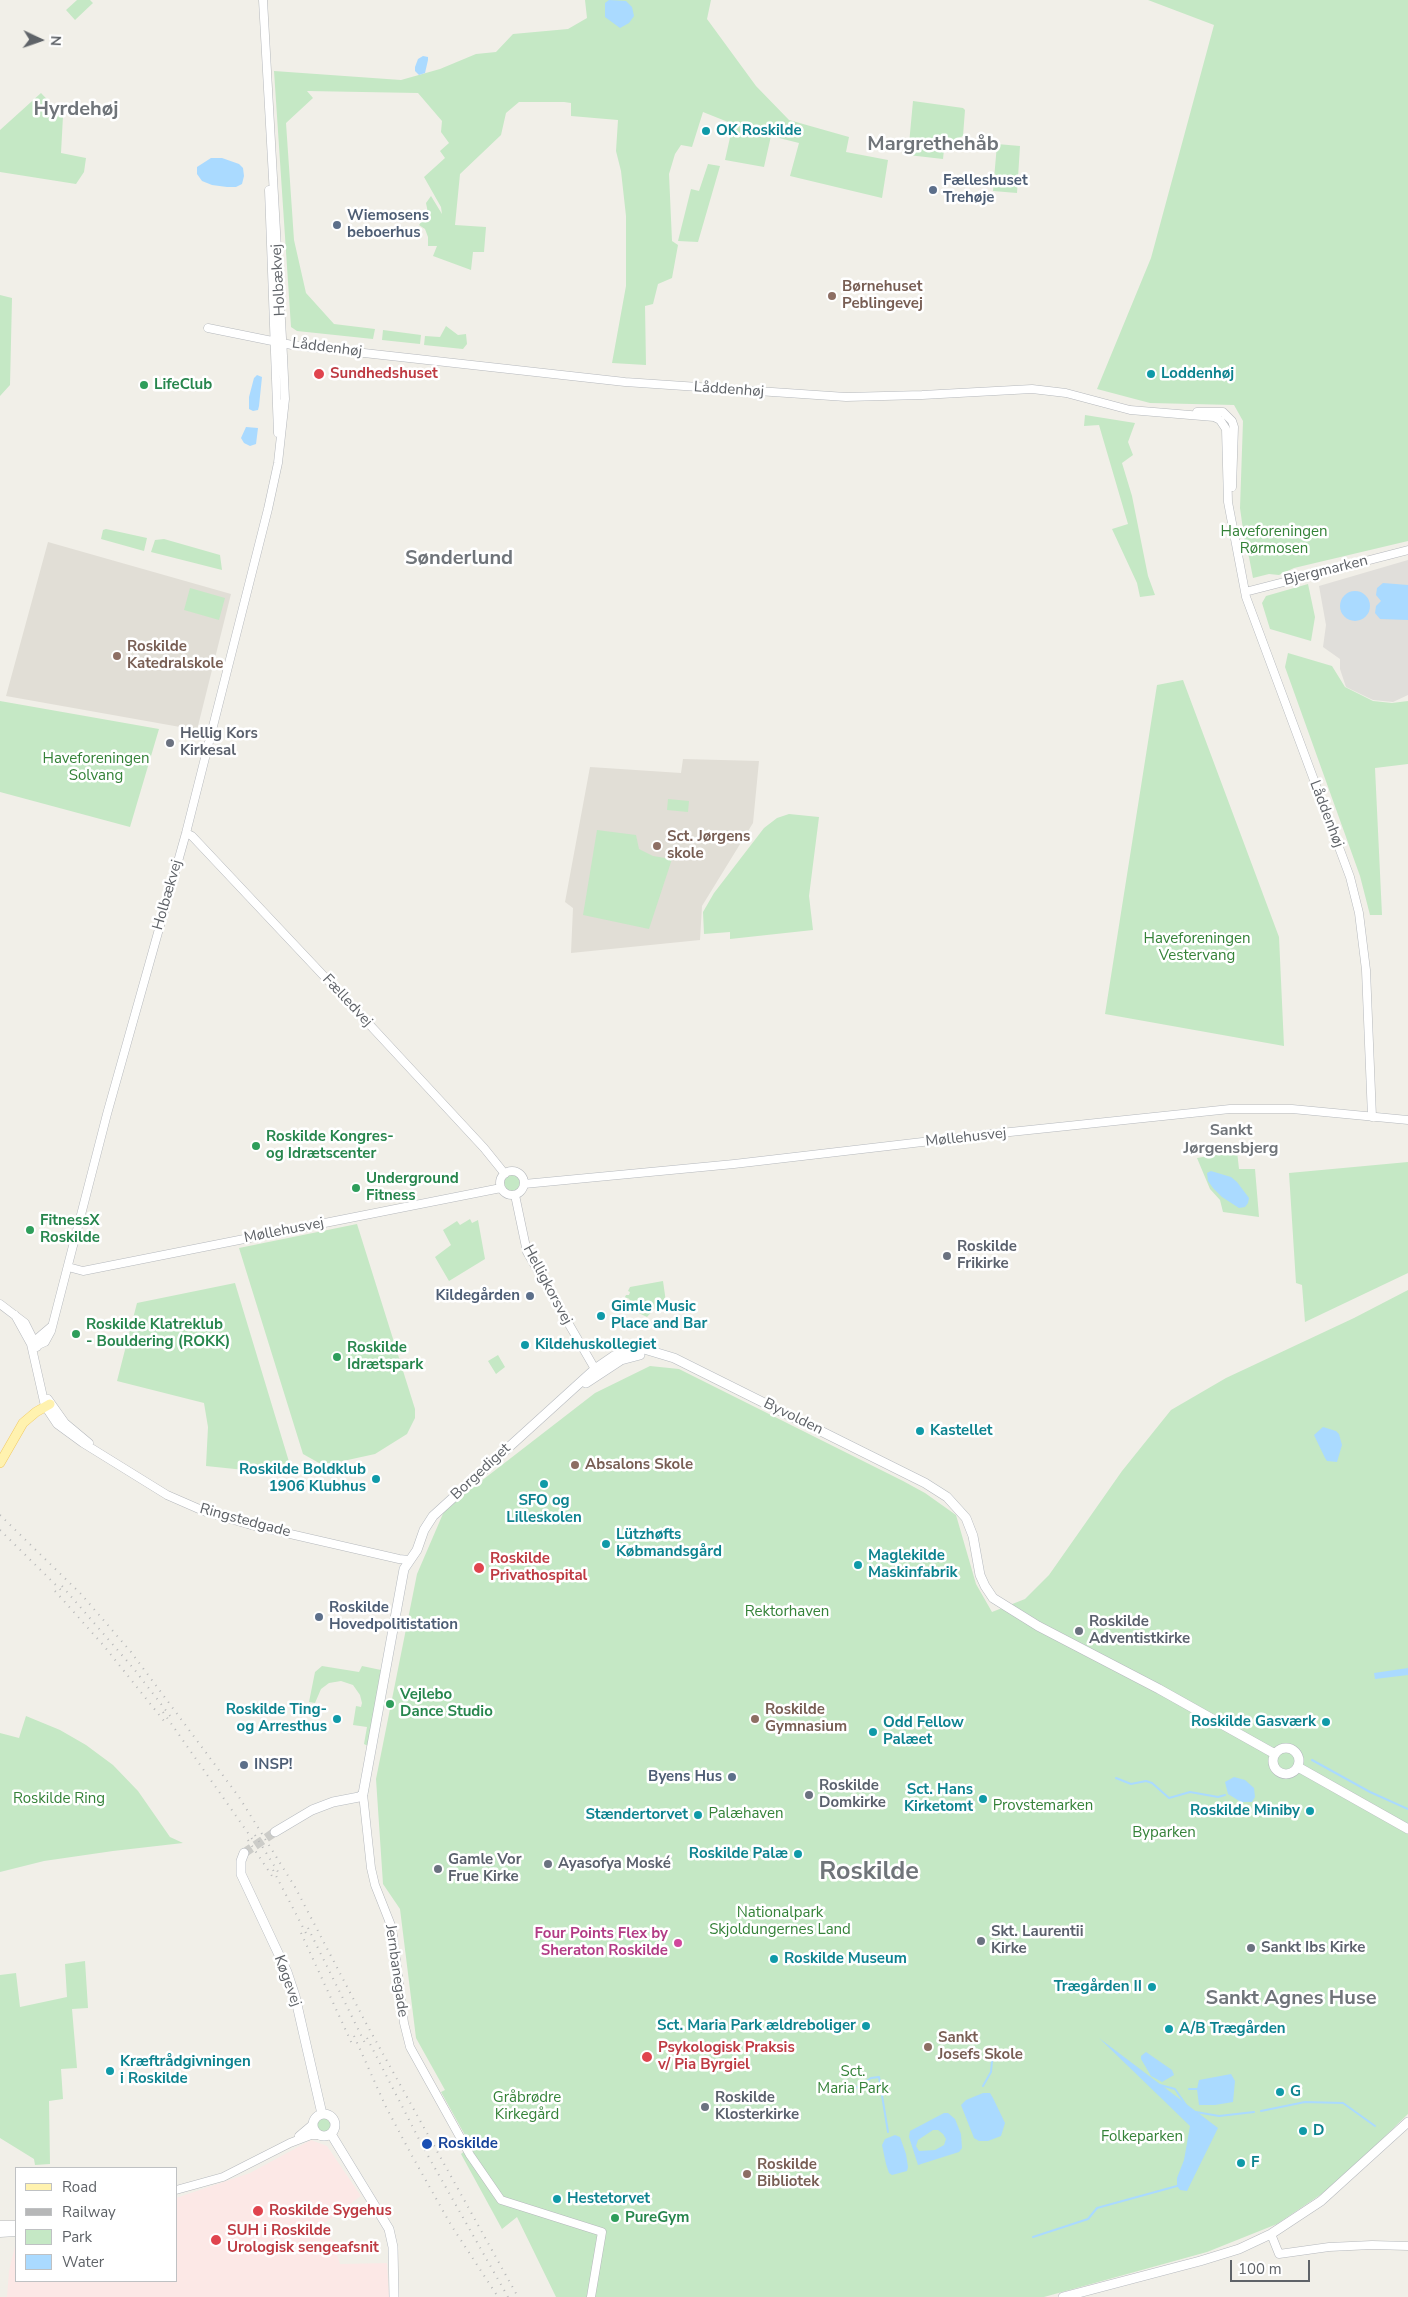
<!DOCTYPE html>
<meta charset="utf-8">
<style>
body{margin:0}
#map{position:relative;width:1408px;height:2297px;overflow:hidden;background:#f1efe8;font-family:"Nunito Sans",sans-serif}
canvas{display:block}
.legend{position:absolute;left:15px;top:2167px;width:162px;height:115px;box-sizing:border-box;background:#fff;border:1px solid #bfc1c3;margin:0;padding:6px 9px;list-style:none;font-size:15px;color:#5f6368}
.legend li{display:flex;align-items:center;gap:10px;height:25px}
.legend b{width:25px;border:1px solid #bfc1c3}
.north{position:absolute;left:15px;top:15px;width:50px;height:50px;-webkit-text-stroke:4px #fff;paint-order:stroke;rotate:93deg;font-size:14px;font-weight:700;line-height:20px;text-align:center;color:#5f6368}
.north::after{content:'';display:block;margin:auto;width:18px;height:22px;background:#5f6368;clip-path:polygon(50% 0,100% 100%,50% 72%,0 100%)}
.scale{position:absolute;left:1230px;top:2260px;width:80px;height:22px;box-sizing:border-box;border:2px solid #5f6368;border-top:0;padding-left:6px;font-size:15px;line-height:18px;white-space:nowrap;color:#5f6368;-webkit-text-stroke:4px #fff;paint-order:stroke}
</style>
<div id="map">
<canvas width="1408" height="2297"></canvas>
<ul class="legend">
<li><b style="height:6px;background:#fff2af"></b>Road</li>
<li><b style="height:6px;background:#b6b7b8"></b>Railway</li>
<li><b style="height:14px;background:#c5e8c5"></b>Park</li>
<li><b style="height:14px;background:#aadaff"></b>Water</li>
</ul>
<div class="north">N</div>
<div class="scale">100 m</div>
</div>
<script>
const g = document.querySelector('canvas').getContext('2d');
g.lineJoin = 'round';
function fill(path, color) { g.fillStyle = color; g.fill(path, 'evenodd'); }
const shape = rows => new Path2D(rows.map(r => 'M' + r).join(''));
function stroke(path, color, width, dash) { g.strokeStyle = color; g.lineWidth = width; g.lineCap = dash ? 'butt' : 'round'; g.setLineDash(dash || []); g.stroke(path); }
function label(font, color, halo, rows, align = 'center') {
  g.font = font + ' "Nunito Sans",sans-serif'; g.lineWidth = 5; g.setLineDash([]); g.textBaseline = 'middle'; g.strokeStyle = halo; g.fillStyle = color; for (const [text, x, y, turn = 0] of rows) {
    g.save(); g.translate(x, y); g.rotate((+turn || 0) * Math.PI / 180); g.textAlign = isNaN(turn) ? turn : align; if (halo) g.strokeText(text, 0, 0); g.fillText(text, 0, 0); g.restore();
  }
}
const industrial = shape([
 [1408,560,1408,695,1393,702,1373,700,1346,687,1340,669,1340,659,1323,647,1326,625,1319,586]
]);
const education = shape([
 [48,542,231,594,197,730,6,696],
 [683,759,759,761,753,823,702,906,700,940,571,953,573,908,565,902,590,767,681,773]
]);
const medical = shape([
 [311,2140,327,2146,361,2196,323,2224,333,2242,340,2264,387,2263,389,2297,7,2297,9,2271,16,2242,16,2281,176,2281,176,2198,250,2173]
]);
const green = shape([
 [77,0,90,0,93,3,75,20,66,10],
 [585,0,711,0,707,19,756,86,789,120,849,137,846,152,888,160,882,198,790,176,799,143,771,136,764,167,725,160,733,124,703,112,692,147,681,145,675,154,669,174,672,241,678,245,672,278,658,284,653,304,645,306,646,365,612,363,626,286,626,216,621,171,616,151,618,120,571,116,571,103,564,102,519,102,506,113,501,135,460,174,455,225,486,227,484,252,473,252,471,270,433,256,437,246,428,246,428,237,425,229,419,225,428,213,426,203,431,196,442,214,441,207,424,177,445,158,440,151,449,143,441,132,442,121,418,93,307,91,313,98,286,123,294,240,306,293,334,324,375,329,373,339,297,331,291,327,274,71,401,80,440,69,476,54,496,52,513,34,568,29,587,18],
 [1148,0,1408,0,1408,541,1294,568,1279,575,1269,574,1253,578,1249,557,1246,551,1240,508,1243,421,1234,405,1150,403,1097,389,1151,258,1214,25],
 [41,93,63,116,61,153,86,158,84,172,76,184,0,172,0,130],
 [913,101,963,108,965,110,963,136,955,140,945,140,943,159,908,155],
 [997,144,1020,146,1017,193,993,191],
 [708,164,720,166,698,242,678,241,691,189,699,191],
 [0,295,12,298,10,385,0,396],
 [446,326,458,335,466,334,467,344,463,349,424,345,425,336,440,337],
 [383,330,421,335,420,344,382,340],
 [1085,415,1135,423,1128,442,1133,455,1122,463,1132,496,1148,576,1155,595,1140,597,1137,583,1112,529,1128,524,1099,425,1084,426],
 [106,529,147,538,144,551,101,539,103,530],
 [164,539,220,555,222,570,151,552,155,540],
 [1308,584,1315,617,1311,641,1270,629,1262,603,1266,596],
 [190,588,225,598,219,620,184,610],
 [1288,653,1332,666,1345,687,1373,701,1392,703,1408,701,1408,764,1375,768,1382,915,1370,915,1360,876,1285,667],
 [1183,680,1279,937,1284,1046,1105,1014,1157,685],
 [0,701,159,729,130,827,0,792],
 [668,799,689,801,688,812,667,810],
 [789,814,819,817,809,896,813,930,730,939,730,932,704,934,703,912,714,893,764,828,777,818],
 [597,830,636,835,639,849,653,856,672,859,649,929,583,915],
 [1237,1151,1239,1169,1255,1169,1259,1217,1223,1212,1220,1200,1210,1189,1197,1158],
 [1408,1162,1408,1273,1305,1322,1302,1285,1296,1283,1289,1173],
 '504 1183a8 8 0 1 1 16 0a8 8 0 1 1-16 0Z',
 [470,1219,472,1223,478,1220,485,1259,449,1281,435,1257,451,1245,443,1230,457,1221,460,1225],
 [357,1224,415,1409,415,1418,407,1434,375,1454,334,1463,319,1463,303,1454,239,1248],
 [663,1281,666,1302,654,1309,647,1317,630,1309,628,1304,631,1301,628,1298,624,1299,626,1295,629,1295,630,1292,628,1291,630,1287],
 [235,1283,293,1475,206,1466,208,1427,204,1403,117,1381,137,1303],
 [1408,1290,1408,2114,1335,2185,1277,2224,1207,2252,1044,2297,556,2297,517,2217,502,2229,461,2154,471,2146,441,2092,445,2090,416,2038,400,1909,383,1884,376,1779,417,1574,445,1509,595,1393,650,1366,679,1369,903,1481,925,1493,956,1515,976,1584,992,1612,1025,1599,1049,1575,1122,1471,1171,1410,1226,1378,1354,1318],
 [498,1355,505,1367,496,1374,488,1361],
 [322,1666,359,1672,362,1666,381,1670,368,1746,364,1744,367,1727,353,1725,356,1706,361,1707,362,1703,360,1695,353,1685,341,1681,329,1683,321,1689,315,1703,309,1702,315,1672],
 [26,1716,60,1730,86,1745,113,1765,138,1791,170,1837,183,1843,113,1851,44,1861,0,1872,0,1733,19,1738],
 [85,1961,88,2008,72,2009,77,2068,61,2069,63,2099,49,2101,50,2164,35,2165,34,2159,0,2138,0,1975,16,1973,20,2007,67,1997,65,1964],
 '317 2125a7 7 0 1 1 14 0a7 7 0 1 1-14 0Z'
]);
const water = shape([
 [609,0,626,1,632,7,634,16,629,23,620,28,605,17,605,3],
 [423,56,428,57,428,60,425,73,419,75,415,71,415,67,418,59],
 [211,158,222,158,239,164,243,168,244,176,242,184,236,187,227,187,212,185,202,181,197,174,197,167],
 [257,375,262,377,259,406,258,410,253,411,249,409,249,397,254,378],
 [246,427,258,428,256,444,250,446,244,443,241,438],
 [1383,583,1408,585,1408,620,1380,619,1375,613,1376,606,1381,601,1376,595,1377,588],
 '1340 606a15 15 0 1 1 30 0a15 15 0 1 1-30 0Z',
 [1211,1171,1231,1177,1237,1182,1249,1198,1248,1203,1245,1207,1239,1208,1222,1197,1213,1188,1208,1181,1207,1173],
 [1323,1427,1336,1431,1339,1434,1342,1445,1337,1462,1327,1461,1325,1458,1314,1435],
 [1408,1668,1408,1675,1375,1679,1374,1673],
 [1234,1777,1245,1780,1254,1788,1255,1797,1252,1802,1241,1802,1228,1794,1225,1782],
 [1099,2038,1218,2128,1187,2191,1180,2190,1177,2186,1177,2178,1184,2160,1190,2126],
 [1146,2052,1172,2070,1174,2075,1162,2082,1151,2076,1141,2059,1141,2056],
 [1231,2074,1235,2081,1233,2102,1215,2105,1199,2105,1197,2089,1199,2080],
 [983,2093,990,2093,993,2098,1005,2123,1001,2136,988,2141,979,2141,974,2138,961,2105,966,2100],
 [944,2113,948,2113,955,2119,961,2134,962,2148,959,2152,918,2165,909,2137,910,2131],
 [933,2130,938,2130,943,2134,946,2139,944,2145,935,2150,919,2151,916,2146,918,2140],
 [895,2135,900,2137,906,2154,908,2167,907,2171,892,2175,889,2173,886,2164,882,2145,885,2139]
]);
const stream = shape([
 [1312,1760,1370,1792,1408,1809],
 [1116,1778,1131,1784,1146,1781,1152,1783,1169,1798,1190,1792,1218,1797,1225,1795],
 [1160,2085,1175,2089,1186,2105],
 [983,2086,991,2072,993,2050],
 [1189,2089,1197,2089],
 [853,2090,871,2078,879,2077,888,2132],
 [1261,2111,1305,2102,1343,2103,1375,2126],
 [1196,2112,1219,2116,1254,2112],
 [1033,2237,1088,2219,1097,2208,1177,2186]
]);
const secondaryTunnel = shape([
 [244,1853,275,1832]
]);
const tertiary = shape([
 [269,190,278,433],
 [208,328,292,345,625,382,846,397,922,395,1032,389,1066,393,1130,410,1214,417,1220,420,1226,429,1228,502,1246,597,1350,877,1359,913,1366,970,1372,1117],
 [1197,412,1223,412,1232,421,1234,427,1232,487],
 [1245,592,1408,550],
 [186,833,192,836,369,1024,484,1148,505,1174],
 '500 1183a12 12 0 1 1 24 0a12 12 0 1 1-24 0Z',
 [524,1184,734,1164,991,1134,1230,1109,1292,1109,1408,1120],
 [515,1195,527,1252,595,1369],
 [68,1267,83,1271,501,1188],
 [0,1304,25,1323,37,1347],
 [15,1315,31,1344,45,1406,57,1424,83,1443,167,1495,206,1512,251,1525,399,1559,409,1560],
 [32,1343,52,1326],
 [31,1344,36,1346,45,1342,51,1331,107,1114,186,833,268,509,278,463,285,399,283,356,263,0],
 [48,1399,65,1423,89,1443],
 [363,1794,371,1868,375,1885,392,1928,404,2023,410,2047,470,2155,501,2200,602,2232,591,2297],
 [299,2136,312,2125],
 [176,2190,223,2177,290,2143,311,2135,318,2135],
 [0,2225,16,2225],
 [0,2233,16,2232],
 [1271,2234,1279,2254,1329,2247,1372,2245,1408,2246]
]);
const secondary = shape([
 [586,1383,621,1360,640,1355],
 '1273 1761a13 13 0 1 1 26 0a13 13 0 1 1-26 0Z',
 [1298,1767,1408,1829],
 [275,1832,312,1810,333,1802,359,1797,363,1794,404,1569,417,1550,424,1530,433,1516,595,1369,614,1356,626,1351,644,1349,674,1358,925,1483,947,1497,966,1518,973,1536,980,1575,985,1586,993,1598,1038,1626,1159,1689,1275,1754],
 [244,1853,241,1861,241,1874,287,1972,295,1996,322,2114],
 '313 2125a11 11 0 1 1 22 0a11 11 0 1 1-22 0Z',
 [331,2134,389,2229,393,2247,394,2297],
 [1063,2297,1200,2261,1239,2249,1271,2234,1321,2201,1408,2122]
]);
const primary = shape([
 [0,1463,23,1423,36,1412,50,1404]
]);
const rail = shape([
 [0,1515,81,1594,131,1652,239,1797,295,1887,367,2025,518,2297],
 [0,1530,64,1593],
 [62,1586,134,1669,171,1717],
 [55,1591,104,1646,164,1721],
 [163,1712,255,1843],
 [255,1835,280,1875],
 [248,1840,274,1879],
 [273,1870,308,1937],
 [308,1928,367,2047],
 [301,1933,353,2046],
 [354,2036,386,2107,411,2154,451,2225,498,2297],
 [367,2038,423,2147,508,2297]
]);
const markers = [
 [706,131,5,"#0f9aa8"],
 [933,190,5,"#5c6f8a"],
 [337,225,5,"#5c6f8a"],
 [832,296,5,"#8d6e63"],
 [319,374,6,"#e0444e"],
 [1151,374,5,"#0f9aa8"],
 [144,385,5,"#2e9e5b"],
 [117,656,5,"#8d6e63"],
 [170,743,5,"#6b7280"],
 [657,846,5,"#8d6e63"],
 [256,1146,5,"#2e9e5b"],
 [356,1188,5,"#2e9e5b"],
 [30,1230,5,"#2e9e5b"],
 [947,1256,5,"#6b7280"],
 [530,1296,5,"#5c6f8a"],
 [601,1316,5,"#0f9aa8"],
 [76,1334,5,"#2e9e5b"],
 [525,1345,5,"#0f9aa8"],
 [337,1357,5,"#2e9e5b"],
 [920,1431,5,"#0f9aa8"],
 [575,1465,5,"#8d6e63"],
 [376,1479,5,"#0f9aa8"],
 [544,1484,5,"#0f9aa8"],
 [606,1544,5,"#0f9aa8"],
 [858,1565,5,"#0f9aa8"],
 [479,1568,6,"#e0444e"],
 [319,1617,5,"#5c6f8a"],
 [1079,1631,5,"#6b7280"],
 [390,1704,5,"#2e9e5b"],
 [337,1719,5,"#0f9aa8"],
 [755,1719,5,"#8d6e63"],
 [1326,1722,5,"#0f9aa8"],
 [873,1732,5,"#0f9aa8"],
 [244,1765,5,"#5c6f8a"],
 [732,1777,5,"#5c6f8a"],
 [809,1795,5,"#6b7280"],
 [983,1799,5,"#0f9aa8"],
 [1310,1811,5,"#0f9aa8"],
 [698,1815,5,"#0f9aa8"],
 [798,1854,5,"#0f9aa8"],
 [548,1864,5,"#6b7280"],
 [438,1869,5,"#6b7280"],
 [981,1941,5,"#6b7280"],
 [678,1943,5,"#d1479c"],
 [1251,1948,5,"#6b7280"],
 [774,1959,5,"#0f9aa8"],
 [1152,1987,5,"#0f9aa8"],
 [866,2026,5,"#0f9aa8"],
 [1169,2029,5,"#0f9aa8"],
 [928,2047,5,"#8d6e63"],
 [647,2057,6,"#e0444e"],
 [110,2071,5,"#0f9aa8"],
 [1280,2092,5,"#0f9aa8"],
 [705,2107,5,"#6b7280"],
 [1303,2131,5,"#0f9aa8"],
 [427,2144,6,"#1a4fb4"],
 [1241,2163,5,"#0f9aa8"],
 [747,2174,5,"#8d6e63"],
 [557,2199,5,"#0f9aa8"],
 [258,2211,6,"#e0444e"],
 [615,2218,5,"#2e9e5b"],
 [216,2240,6,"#e0444e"]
];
const cultureNames = [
 ["OK Roskilde",716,131],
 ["Loddenhøj",1161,374],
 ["Gimle Music",611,1307],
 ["Place and Bar",611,1324],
 ["Kildehuskollegiet",535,1345],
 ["Kastellet",930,1431],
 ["Roskilde Boldklub",366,1470,"right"],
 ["1906 Klubhus",366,1487,"right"],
 ["SFO og",544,1501,"center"],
 ["Lilleskolen",544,1518,"center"],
 ["Lützhøfts",616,1535],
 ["Købmandsgård",616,1552],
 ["Maglekilde",868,1556],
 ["Maskinfabrik",868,1573],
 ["Roskilde Ting-",327,1710,"right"],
 ["og Arresthus",327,1727,"right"],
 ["Roskilde Gasværk",1316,1722,"right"],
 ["Odd Fellow",883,1723],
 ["Palæet",883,1740],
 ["Sct. Hans",973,1790,"right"],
 ["Kirketomt",973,1807,"right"],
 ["Roskilde Miniby",1300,1811,"right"],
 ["Stændertorvet",688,1815,"right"],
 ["Roskilde Palæ",788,1854,"right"],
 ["Roskilde Museum",784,1959],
 ["Trægården II",1142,1987,"right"],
 ["Sct. Maria Park ældreboliger",856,2026,"right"],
 ["A/B Trægården",1179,2029],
 ["Kræftrådgivningen",120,2062],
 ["i Roskilde",120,2079],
 ["G",1290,2092],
 ["D",1313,2131],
 ["F",1251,2163],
 ["Hestetorvet",567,2199]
];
const serviceNames = [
 ["Fælleshuset",943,181],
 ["Trehøje",943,198],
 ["Wiemosens",347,216],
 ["beboerhus",347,233],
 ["Kildegården",520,1296,"right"],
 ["Roskilde",329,1608],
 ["Hovedpolitistation",329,1625],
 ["INSP!",254,1765],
 ["Byens Hus",722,1777,"right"]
];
const streetNames = [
 ["Holbækvej",279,280,-93],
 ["Låddenhøj",327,348,7],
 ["Låddenhøj",729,390,4],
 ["Bjergmarken",1326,571,-14],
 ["Låddenhøj",1326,814,69],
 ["Holbækvej",168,895,-74],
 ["Fælledvej",347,1001,47],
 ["Møllehusvej",966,1138,-6],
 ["Møllehusvej",284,1231,-11],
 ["Helligkorsvej",547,1285,62],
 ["Byvolden",793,1417,26],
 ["Borgediget",481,1472,-43],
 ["Ringstedgade",245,1521,15],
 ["Jernbanegade",396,1971,82],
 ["Køgevej",287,1981,70]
];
const educationNames = [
 ["Børnehuset",842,287],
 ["Peblingevej",842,304],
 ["Roskilde",127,647],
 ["Katedralskole",127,664],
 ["Sct. Jørgens",667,837],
 ["skole",667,854],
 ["Absalons Skole",585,1465],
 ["Roskilde",765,1710],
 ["Gymnasium",765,1727],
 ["Sankt",938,2038],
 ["Josefs Skole",938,2055],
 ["Roskilde",757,2165],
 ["Bibliotek",757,2182]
];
const healthNames = [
 ["Sundhedshuset",330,374],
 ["Roskilde",490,1559],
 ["Privathospital",490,1576],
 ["Psykologisk Praksis",658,2048],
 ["v/ Pia Byrgiel",658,2065],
 ["Roskilde Sygehus",269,2211],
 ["SUH i Roskilde",227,2231],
 ["Urologisk sengeafsnit",227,2248]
];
const leisureNames = [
 ["LifeClub",154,385],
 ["Roskilde Kongres-",266,1137],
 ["og Idrætscenter",266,1154],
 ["Underground",366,1179],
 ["Fitness",366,1196],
 ["FitnessX",40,1221],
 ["Roskilde",40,1238],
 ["Roskilde Klatreklub",86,1325],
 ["- Bouldering (ROKK)",86,1342],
 ["Roskilde",347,1348],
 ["Idrætspark",347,1365],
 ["Vejlebo",400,1695],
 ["Dance Studio",400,1712],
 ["PureGym",625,2218]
];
const parkNames = [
 ["Haveforeningen",1274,532],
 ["Rørmosen",1274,549],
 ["Haveforeningen",96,759],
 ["Solvang",96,776],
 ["Haveforeningen",1197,939],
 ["Vestervang",1197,956],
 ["Rektorhaven",787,1612],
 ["Roskilde Ring",59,1799],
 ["Provstemarken",1043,1806],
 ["Palæhaven",746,1814],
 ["Byparken",1164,1833],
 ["Nationalpark",780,1913],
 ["Skjoldungernes Land",780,1930],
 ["Sct.",853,2072],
 ["Maria Park",853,2089],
 ["Gråbrødre",527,2098],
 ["Kirkegård",527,2115],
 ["Folkeparken",1142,2137]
];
const worshipNames = [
 ["Hellig Kors",180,734],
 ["Kirkesal",180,751],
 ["Roskilde",957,1247],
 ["Frikirke",957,1264],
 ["Roskilde",1089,1622],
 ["Adventistkirke",1089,1639],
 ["Roskilde",819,1786],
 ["Domkirke",819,1803],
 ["Gamle Vor",448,1860],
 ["Frue Kirke",448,1877],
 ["Ayasofya Moské",558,1864],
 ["Skt. Laurentii",991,1932],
 ["Kirke",991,1949],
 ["Sankt Ibs Kirke",1261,1948],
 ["Roskilde",715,2098],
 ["Klosterkirke",715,2115]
];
const hotelNames = [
 ["Four Points Flex by",668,1934],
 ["Sheraton Roskilde",668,1951]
];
const transitNames = [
 ["Roskilde",438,2144]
];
const neighbourhoodNames = [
 ["Sankt",1231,1131],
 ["Jørgensbjerg",1231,1149]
];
const districtNames = [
 ["Hyrdehøj",76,110],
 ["Margrethehåb",933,145],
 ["Sønderlund",459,559],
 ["Sankt Agnes Huse",1291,1999]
];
const townNames = [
 ["Roskilde",869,1873]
];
fill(industrial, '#e0deda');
fill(education, '#e1ded6');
fill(medical, '#fce8e6');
fill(green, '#c5e8c5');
fill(water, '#aadaff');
stroke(stream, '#aadaff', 2);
stroke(secondaryTunnel, '#ccccc8', 9, [9, 4.5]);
stroke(tertiary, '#b5b8bc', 9);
stroke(secondary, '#b6babf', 10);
stroke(primary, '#f2c960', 10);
stroke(tertiary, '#fff', 8);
stroke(secondary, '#fff', 9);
stroke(primary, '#fff2af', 9);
stroke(rail, '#b6b7b8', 2, [1, 6]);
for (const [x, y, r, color] of markers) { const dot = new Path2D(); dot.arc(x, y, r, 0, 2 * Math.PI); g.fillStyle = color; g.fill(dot); stroke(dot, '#fff', 2); }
label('bold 15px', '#0d838f', '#fff', cultureNames, 'left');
label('bold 15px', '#4e5e75', '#fff', serviceNames, 'left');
label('15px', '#5f6368', '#fff', streetNames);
label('bold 15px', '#785e54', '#fff', educationNames, 'left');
label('bold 15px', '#be3a42', '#fff', healthNames, 'left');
label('bold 15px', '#27864d', '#fff', leisureNames, 'left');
label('15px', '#348238', '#fff', parkNames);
label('bold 15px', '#5b616d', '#fff', worshipNames, 'left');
label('bold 15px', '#b23c85', '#fff', hotelNames, 'right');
label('bold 15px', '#164399', '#fff', transitNames, 'left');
label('bold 16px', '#70757a', '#fff', neighbourhoodNames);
label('bold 20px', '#70757a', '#fff', districtNames);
label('bold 25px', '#70757a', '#fff', townNames);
</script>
